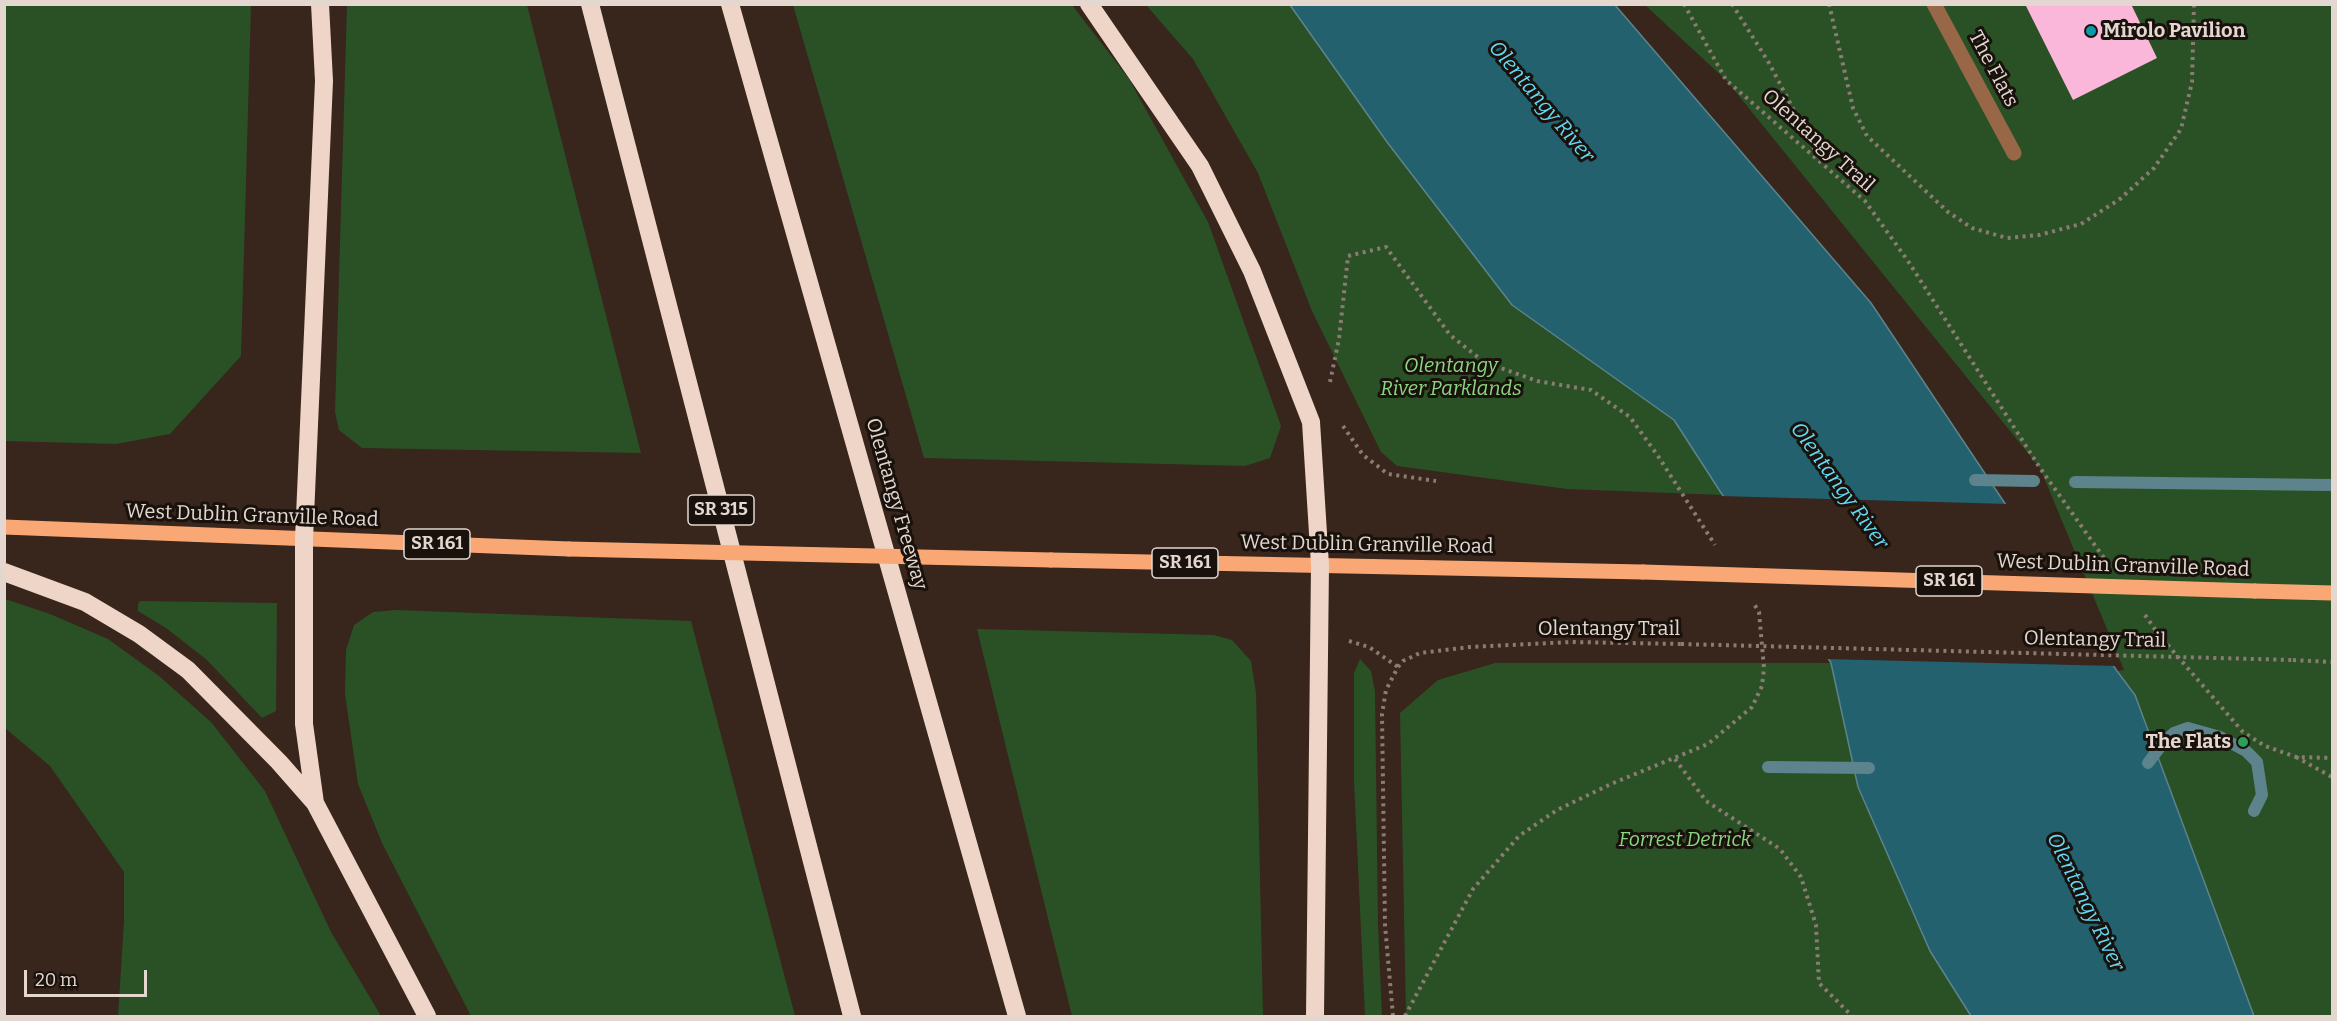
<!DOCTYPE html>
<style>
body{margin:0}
#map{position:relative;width:2337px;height:1021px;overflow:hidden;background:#38251b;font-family:Bitter,serif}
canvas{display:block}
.frame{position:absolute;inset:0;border:6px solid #e3d7d0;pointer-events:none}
.scale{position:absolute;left:24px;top:970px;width:123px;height:27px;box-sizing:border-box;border:3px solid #e3d7d0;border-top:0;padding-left:8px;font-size:18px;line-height:21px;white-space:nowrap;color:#e3d7d0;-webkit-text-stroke:4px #19110c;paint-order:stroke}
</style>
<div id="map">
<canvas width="2337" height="1021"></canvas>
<div class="frame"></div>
<div class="scale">20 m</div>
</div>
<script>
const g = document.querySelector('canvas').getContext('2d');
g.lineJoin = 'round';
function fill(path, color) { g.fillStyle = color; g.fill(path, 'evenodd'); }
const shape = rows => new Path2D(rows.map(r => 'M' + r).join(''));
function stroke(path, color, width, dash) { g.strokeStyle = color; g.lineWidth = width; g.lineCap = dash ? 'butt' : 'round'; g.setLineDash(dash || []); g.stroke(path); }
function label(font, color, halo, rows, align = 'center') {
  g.font = font + ' Bitter,serif'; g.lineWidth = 6; g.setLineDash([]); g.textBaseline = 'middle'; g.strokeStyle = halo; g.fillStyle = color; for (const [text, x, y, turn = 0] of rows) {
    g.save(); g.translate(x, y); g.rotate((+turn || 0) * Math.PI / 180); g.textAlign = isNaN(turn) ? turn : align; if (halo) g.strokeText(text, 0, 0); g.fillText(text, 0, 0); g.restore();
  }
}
const green = shape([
 [4,5,251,5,241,356,170,434,116,444,5,441],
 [347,5,527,5,641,453,362,448,339,430,335,412],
 [793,5,1072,5,1129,79,1208,222,1281,426,1270,458,1245,466,924,458],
 [1146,5,1290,5,1387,142,1512,305,1674,420,1722,495,1567,489,1397,466,1381,452,1312,311,1258,173,1193,59],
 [1645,5,2332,5,2332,1016,2254,1016,2142,712,2134,693,2117,671,2124,670,2040,468,1726,80],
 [5,599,50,614,108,639,159,676,211,722,265,791,331,932,381,1016,118,1016,124,921,124,872,50,766,5,728],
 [140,601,277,603,276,711,262,718,207,660,166,628,138,611,138,604],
 [396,610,691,621,795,1016,471,1016,382,843,358,784,345,694,346,650,354,625,373,612],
 [977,629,1214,635,1232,640,1251,661,1256,693,1263,1016,1072,1016],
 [1360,659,1371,671,1375,692,1378,924,1382,1016,1365,1016,1354,781,1354,673],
 [1495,663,1831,663,1858,787,1930,951,1971,1016,1406,1016,1400,713,1438,680]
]);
const water = shape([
 [1290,5,1615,5,1871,303,2117,671,2135,695,2254,1016,1971,1016,1930,951,1858,787,1831,663,1674,420,1512,305,1387,142,1290,5]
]);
const pier = shape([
 [1719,496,2009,504,2117,666,1824,659]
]);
const stream = shape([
 [1975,480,2034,481],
 [2075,482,2332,485],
 [2148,763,2163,743,2174,733,2188,728,2220,737,2246,751,2257,762,2262,795,2254,811],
 [1768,767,1869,768]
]);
const building = shape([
 [2025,4,2131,4,2157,58,2073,100]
]);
const path = shape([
 [1684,4,1726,80,1865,201,1908,261,2040,468,2104,558],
 [1732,4,1769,63,1820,160],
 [1829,4,1853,108,1867,136,1948,212,1972,228,2007,238,2039,235,2081,224,2120,199,2154,168,2181,129,2192,82,2194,4],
 [1330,382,1339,339,1348,256,1386,247,1450,335,1484,362,1537,381,1591,390,1630,417,1658,456,1715,545],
 [1343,426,1363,455,1388,474,1436,481],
 [2145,615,2159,635,2243,732,2265,746,2296,757,2332,758],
 [1349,641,1369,647,1398,667],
 [2293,660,2332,662],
 [2296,757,2332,777],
 [1675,759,1706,801,1780,849,1801,877,1816,925,1819,983,1852,1016],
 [1393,1016,1385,925,1382,714,1386,690,1398,667,1403,661,1420,653,1470,647,1571,642,1681,644],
 [1405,1016,1473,889,1519,836,1557,810,1611,784,1708,744,1752,707,1762,686,1764,668,1759,612,1754,604]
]);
const minor = shape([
 [1934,4,2014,153]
]);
const major = shape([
 [4,527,569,549],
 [1051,560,1643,572],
 [2255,591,2332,593]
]);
const highway = shape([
 [590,4,852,1016],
 [730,4,1017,1016],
 [1089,4,1200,166,1252,271,1311,422,1320,565,1315,1016],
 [4,572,85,602,139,634,188,670,279,762,315,803,427,1016],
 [315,803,304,724,304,539,324,81,320,4]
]);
const pathBridge = shape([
 [1681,644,2293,660]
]);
const majorBridge = shape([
 [569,549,1051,560],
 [1643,572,2255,591]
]);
const markers = [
 [2091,31,6,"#0f9aa8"],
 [2243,742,6,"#2e9e5b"]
];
const shields = [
 [721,510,66],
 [437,544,66],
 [1185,563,66],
 [1949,581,66]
];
const shieldNames = [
 ["SR 315",721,510],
 ["SR 161",437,544],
 ["SR 161",1185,563],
 ["SR 161",1949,581]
];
const poiNames = [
 ["Mirolo Pavilion",2103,31],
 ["The Flats",2231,742,"right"]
];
const streetNames = [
 ["The Flats",1993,69,62],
 ["Olentangy Trail",1818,141,42],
 ["Olentangy Freeway",896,504,74],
 ["West Dublin Granville Road",252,516,2],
 ["West Dublin Granville Road",1367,545,1],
 ["West Dublin Granville Road",2123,566,2],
 ["Olentangy Trail",1609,629],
 ["Olentangy Trail",2095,640,1]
];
const parkNames = [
 ["Olentangy",1451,366],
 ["River Parklands",1451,389],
 ["Forrest Detrick",1685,840]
];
const waterNames = [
 ["Olentangy River",1541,102,50],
 ["Olentangy River",1839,486,54],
 ["Olentangy River",2085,902,64]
];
fill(green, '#2a5125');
fill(water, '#23616f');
stroke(water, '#5d848c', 1.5);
fill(pier, '#38251b');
stroke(stream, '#5d848c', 12);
fill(building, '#fab7da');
stroke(path, '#8b7b73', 4, [3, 4.5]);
stroke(minor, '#986748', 15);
stroke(major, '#f9a875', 15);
stroke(highway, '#eed5c7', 18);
stroke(pathBridge, '#8b7b73', 4, [3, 4.5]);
stroke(majorBridge, '#f9a875', 15);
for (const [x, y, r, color] of markers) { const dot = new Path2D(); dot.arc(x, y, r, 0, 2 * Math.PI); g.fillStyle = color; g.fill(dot); stroke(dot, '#19110c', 2); }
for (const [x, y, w] of shields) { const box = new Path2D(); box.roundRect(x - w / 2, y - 15, w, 30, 4.5); g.fillStyle = '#19110c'; g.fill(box); stroke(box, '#e3d7d0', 1.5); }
label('bold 18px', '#e3d7d0', null, shieldNames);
label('bold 20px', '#e3d7d0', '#19110c', poiNames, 'left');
label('20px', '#e3d7d0', '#19110c', streetNames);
label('italic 20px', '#8ad780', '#19110c', parkNames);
label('italic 21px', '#62d9f5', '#19110c', waterNames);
</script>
